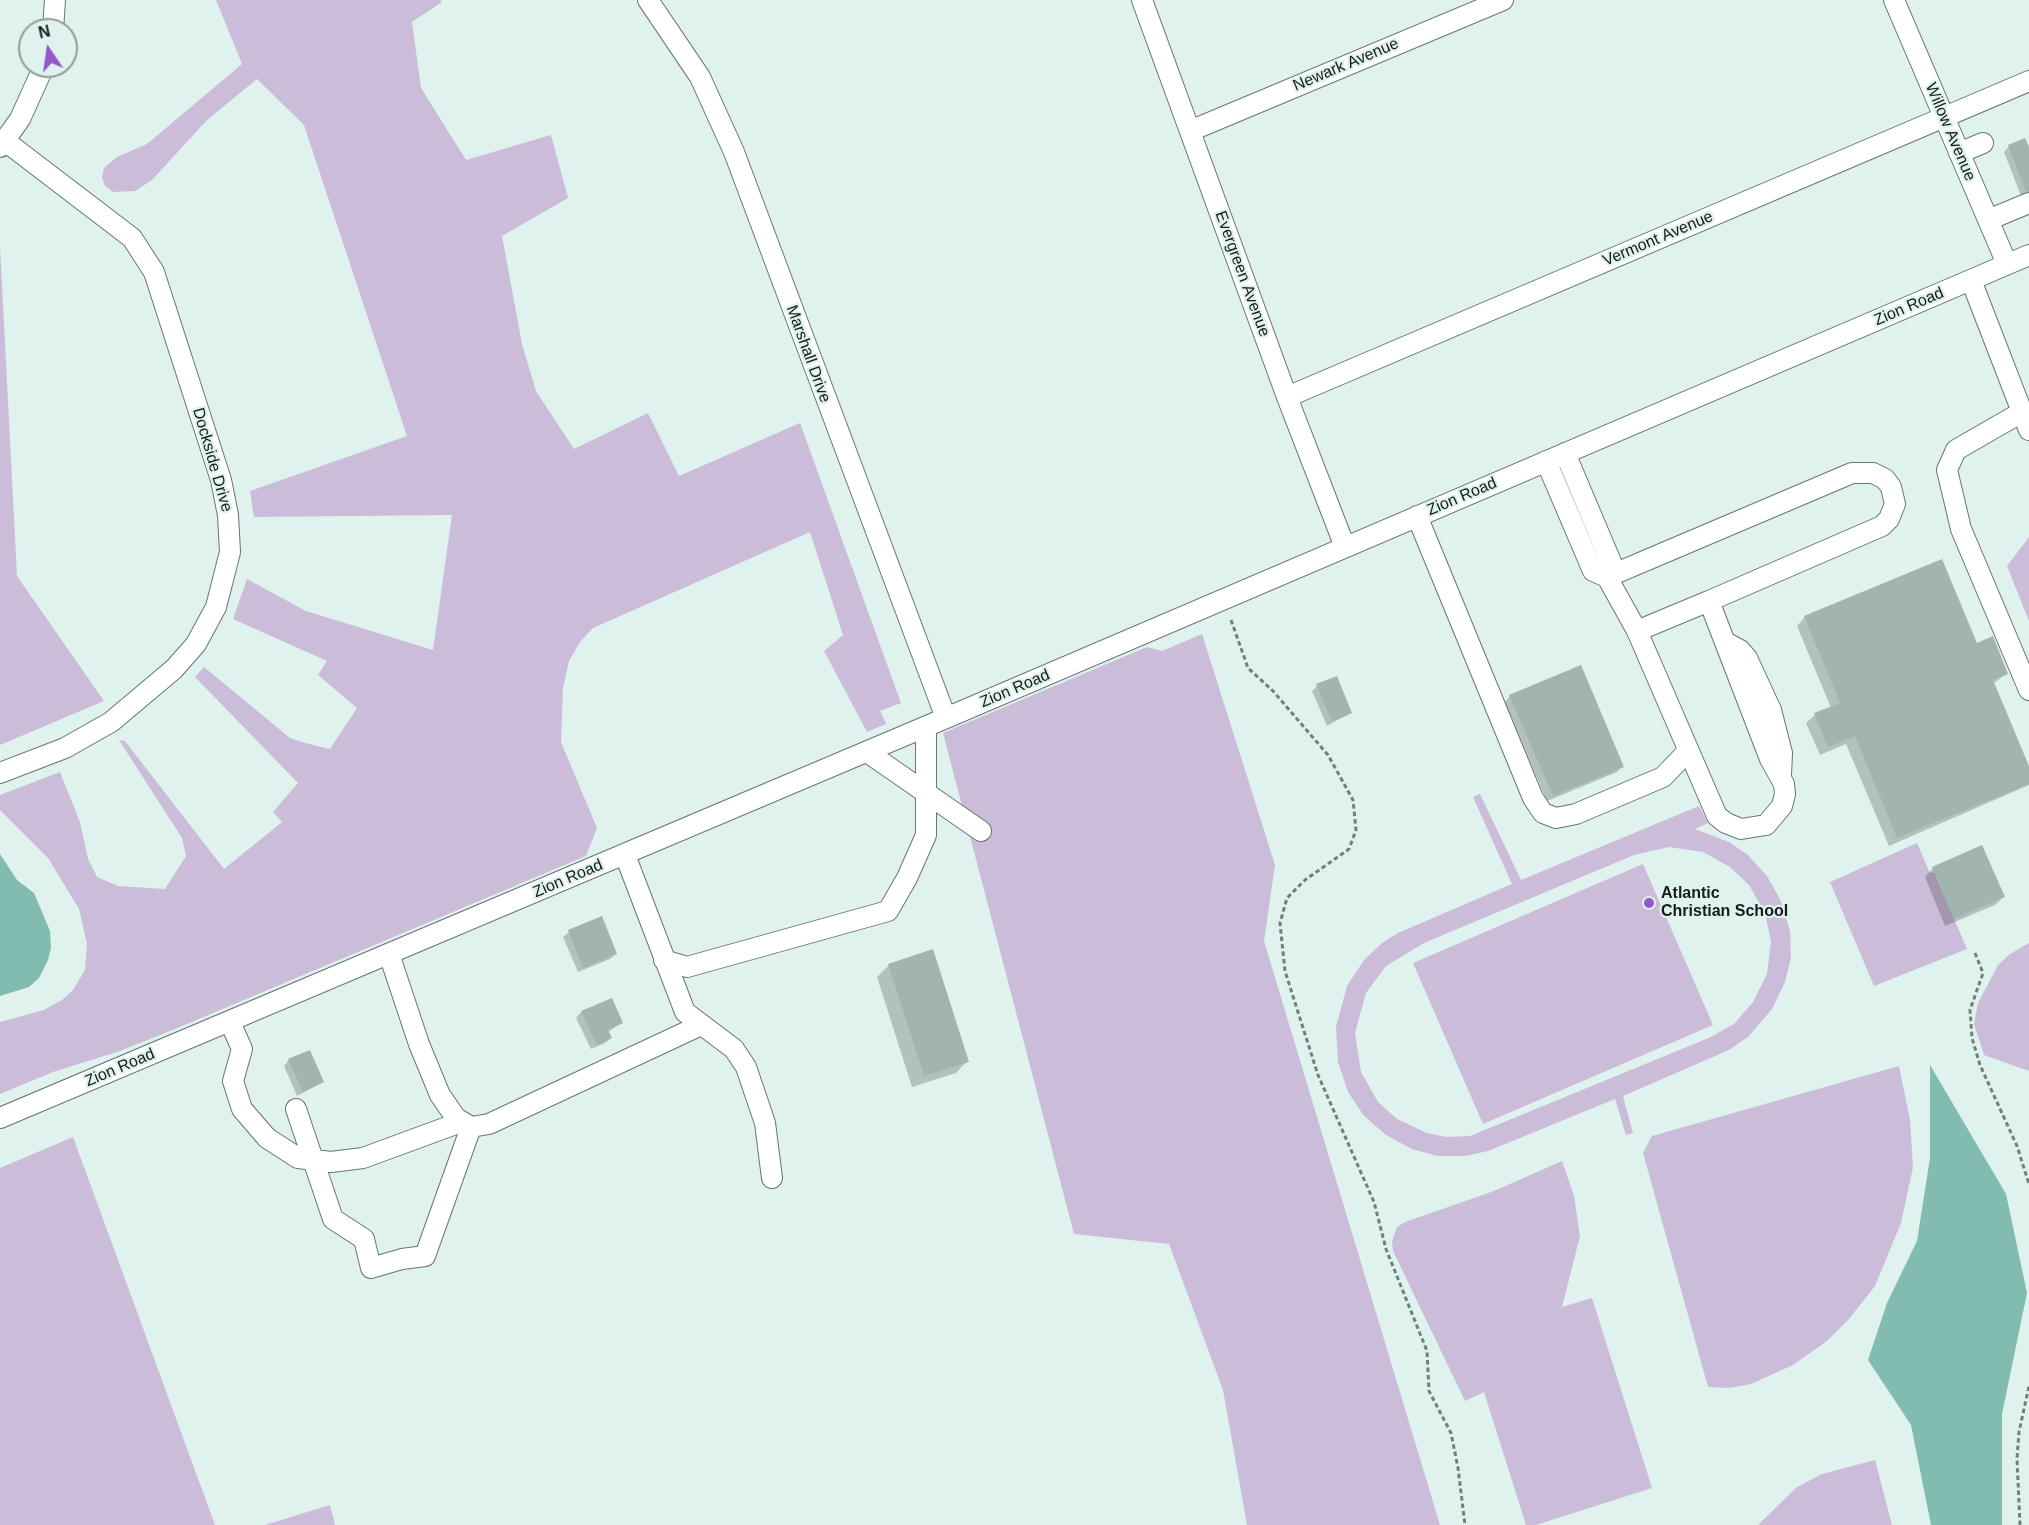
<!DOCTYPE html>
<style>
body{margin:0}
#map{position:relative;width:2029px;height:1525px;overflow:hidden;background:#dff2ed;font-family:Arial,sans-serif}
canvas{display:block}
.north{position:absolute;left:18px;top:18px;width:60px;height:60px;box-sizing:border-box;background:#dff2ed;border:2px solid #8e9c99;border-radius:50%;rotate:347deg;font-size:16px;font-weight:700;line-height:24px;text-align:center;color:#151c1a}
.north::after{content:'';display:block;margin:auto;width:21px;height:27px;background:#9856cb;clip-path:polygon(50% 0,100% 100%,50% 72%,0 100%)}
</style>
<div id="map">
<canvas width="2029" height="1525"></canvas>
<div class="north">N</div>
</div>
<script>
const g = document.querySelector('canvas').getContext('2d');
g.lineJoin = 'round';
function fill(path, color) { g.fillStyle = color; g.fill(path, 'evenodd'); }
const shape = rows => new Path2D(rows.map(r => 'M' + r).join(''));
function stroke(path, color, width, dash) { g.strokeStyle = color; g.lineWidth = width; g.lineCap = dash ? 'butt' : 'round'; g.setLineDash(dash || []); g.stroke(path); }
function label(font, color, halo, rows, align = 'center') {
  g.font = font + ' Arial,sans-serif'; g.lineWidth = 4.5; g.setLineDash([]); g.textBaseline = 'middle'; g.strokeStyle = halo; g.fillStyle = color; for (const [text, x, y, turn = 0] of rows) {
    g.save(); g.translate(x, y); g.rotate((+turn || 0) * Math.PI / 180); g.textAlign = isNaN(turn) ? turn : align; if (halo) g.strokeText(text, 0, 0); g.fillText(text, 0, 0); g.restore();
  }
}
const green = shape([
 [216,0,440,0,442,2,412,22,421,88,466,160,551,135,568,198,502,236,522,344,536,391,574,449,648,413,679,476,800,423,901,703,880,711,886,724,867,732,824,651,843,635,810,532,593,628,580,642,569,661,563,688,561,742,597,828,586,856,175,1029,120,1051,53,1072,0,1094,0,1022,44,1010,62,1000,73,990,85,970,87,944,79,909,48,858,0,810,0,795,60,772,80,822,88,859,97,877,118,886,165,889,186,856,182,838,119,740,125,741,224,869,282,822,273,812,298,783,195,677,204,667,290,738,305,743,330,749,357,708,318,675,327,661,233,619,247,579,306,611,433,650,452,515,254,517,250,491,407,436,304,125,257,79,207,120,152,180,135,191,113,192,105,186,102,177,104,168,117,157,147,144,242,64],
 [0,246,17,576,104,701,0,745],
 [2029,537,2029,621,2007,566],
 [1202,634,1275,865,1264,941,1440,1525,1247,1525,1223,1390,1169,1244,1074,1234,943,733,1147,647,1162,651],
 [1480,794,1521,880,1699,806,1708,823,1695,829,1729,842,1748,855,1767,876,1781,901,1790,931,1791,957,1785,982,1772,1009,1748,1037,1729,1050,1623,1096,1633,1133,1626,1135,1615,1099,1488,1151,1465,1156,1437,1156,1412,1149,1386,1135,1364,1116,1348,1092,1338,1062,1336,1027,1347,986,1364,960,1382,943,1398,933,1512,884,1473,797],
 [1669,847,1703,852,1730,867,1749,885,1765,913,1771,942,1767,974,1753,1002,1734,1024,1711,1037,1470,1136,1447,1137,1427,1133,1397,1119,1378,1102,1361,1072,1355,1033,1366,993,1386,966,1424,943,1634,855],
 [1917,843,1930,873,1934,872,1967,949,1874,986,1830,882],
 [1643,864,1713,1025,1483,1124,1413,963],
 [2029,943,2029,1071,1984,1055,1974,1024,1978,1003,1998,965,2010,954],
 [1899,1066,1910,1120,1913,1167,1901,1223,1875,1286,1849,1319,1827,1341,1793,1365,1751,1384,1729,1388,1708,1387,1643,1153,1652,1136],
 [73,1137,215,1525,0,1525,0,1168],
 [1562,1161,1574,1196,1580,1236,1562,1307,1592,1298,1652,1488,1536,1525,1526,1525,1484,1392,1465,1401,1393,1251,1392,1241,1397,1227,1405,1222,1494,1191],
 [1875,1460,1892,1525,1758,1525,1797,1487,1822,1474],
 [330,1505,335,1525,265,1525]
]);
const water = shape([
 [0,854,17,880,34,893,50,931,51,948,48,960,39,978,29,987,0,996],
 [1930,1065,2006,1194,2027,1293,2002,1414,2002,1525,1931,1525,1911,1425,1868,1360,1887,1303,1917,1241,1930,1158]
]);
const shadow = shape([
 [2009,146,2029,151,2029,193,2021,196,2004,152],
 [1805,617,1976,645,2007,673,1993,684,2029,770,2029,785,1889,846,1846,744,1820,755,1806,723,1815,715,1831,708,1797,626],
 [1317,686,1351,712,1327,726,1312,691],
 [1510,696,1622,766,1617,772,1547,801,1505,702],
 [1933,868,2003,897,1995,905,1945,926,1925,877],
 [601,918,616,953,610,959,578,972,563,937,569,932],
 [889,965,967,1061,956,1073,912,1087,877,977],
 [611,1000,621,1023,608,1032,611,1038,605,1043,591,1049,576,1018,581,1012],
 [289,1060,323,1082,297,1096,284,1066]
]);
const building = shape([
 [2025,138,2029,147,2029,191,2026,192,2008,145],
 [1942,559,1977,643,1993,636,2008,674,1993,680,2029,766,2029,784,1897,838,1855,736,1828,747,1814,713,1840,703,1804,616],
 [1581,665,1624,767,1553,796,1509,695],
 [1337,676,1352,713,1332,722,1316,684],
 [1982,845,2005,897,1954,919,1932,867],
 [602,916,617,954,583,968,568,930],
 [933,949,969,1062,924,1076,888,964],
 [612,998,623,1023,608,1030,612,1038,597,1045,581,1011],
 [310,1050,324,1082,303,1092,288,1059]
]);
const path = shape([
 [1231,620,1248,668,1273,691,1328,755,1353,800,1356,830,1349,849,1305,880,1287,898,1280,923,1285,971,1318,1075,1374,1202,1386,1249,1427,1351,1429,1391,1451,1433,1458,1468,1465,1525],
 [1975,953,1983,973,1970,1010,1972,1038,1980,1065,2017,1146,2029,1184],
 [2020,1525,2017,1459,2019,1432,2029,1386]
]);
const minor = shape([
 [648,0,700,77,734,152,946,718],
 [1142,0,1287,397,1345,547],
 [1894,0,2007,264],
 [53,30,55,0],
 [1190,131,1503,0],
 [0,147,20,119,44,66],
 [1959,153,1983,143],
 [1988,220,2029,203],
 [1971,280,2029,430],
 [1287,397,2029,81],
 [2022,412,1956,450,1947,470,1961,529,2029,690],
 [1565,453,1611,562,1607,577],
 [1546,461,1593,571,1607,577,1637,631,1717,816,1726,823,1741,829,1766,825,1782,806,1785,794,1784,784,1770,759,1709,601,1637,631],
 [1417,516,1533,798,1543,813,1556,818,1576,814,1663,777,1688,751],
 [1607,577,1852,473,1873,473,1885,479,1891,487,1895,504,1889,519,1882,526,1709,601],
 [1727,643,1740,650,1747,658,1771,710,1782,753,1781,775],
 [867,752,981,831],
 [0,773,65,748,111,722,174,669,196,644,216,607,230,552,228,515,221,480,154,272,132,238,5,141],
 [625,855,685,1012,734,1049,746,1067,765,1123,772,1178],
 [389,954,419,1044,440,1095,456,1118,471,1127,489,1124,701,1025],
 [664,960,687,967,888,911,907,878,926,835,926,727],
 [230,1022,242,1049,233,1081,242,1109,267,1138,298,1158,331,1162,363,1158,461,1122],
 [296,1109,333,1219,364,1239,371,1268,402,1259,425,1256,471,1127],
 [0,1118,946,718,2029,255]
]);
const markers = [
 [1649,903,6,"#9856cb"]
];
const streetNames = [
 ["Newark Avenue",1346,65,-23],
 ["Willow Avenue",1950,132,67],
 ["Vermont Avenue",1658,239,-23],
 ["Evergreen Avenue",1242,274,70],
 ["Zion Road",1909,307,-23],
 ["Marshall Drive",808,354,70],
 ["Dockside Drive",212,460,74],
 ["Zion Road",1462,497,-23],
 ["Zion Road",1015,689,-23],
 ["Zion Road",568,879,-23],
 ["Zion Road",120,1068,-23]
];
const poiNames = [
 ["Atlantic",1661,894],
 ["Christian School",1661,912]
];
fill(green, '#cbbdd9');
fill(water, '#82bbaf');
fill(shadow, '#0003');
fill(building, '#a2b4b0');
stroke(minor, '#667673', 22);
stroke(path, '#727f7b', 3, [4.5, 3]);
stroke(minor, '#fff', 20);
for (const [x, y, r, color] of markers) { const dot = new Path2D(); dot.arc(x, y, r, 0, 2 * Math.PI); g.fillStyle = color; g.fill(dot); stroke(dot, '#dff2ed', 2); }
label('16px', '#151c1a', '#dff2ed', streetNames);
label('bold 16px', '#151c1a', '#dff2ed', poiNames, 'left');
</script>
